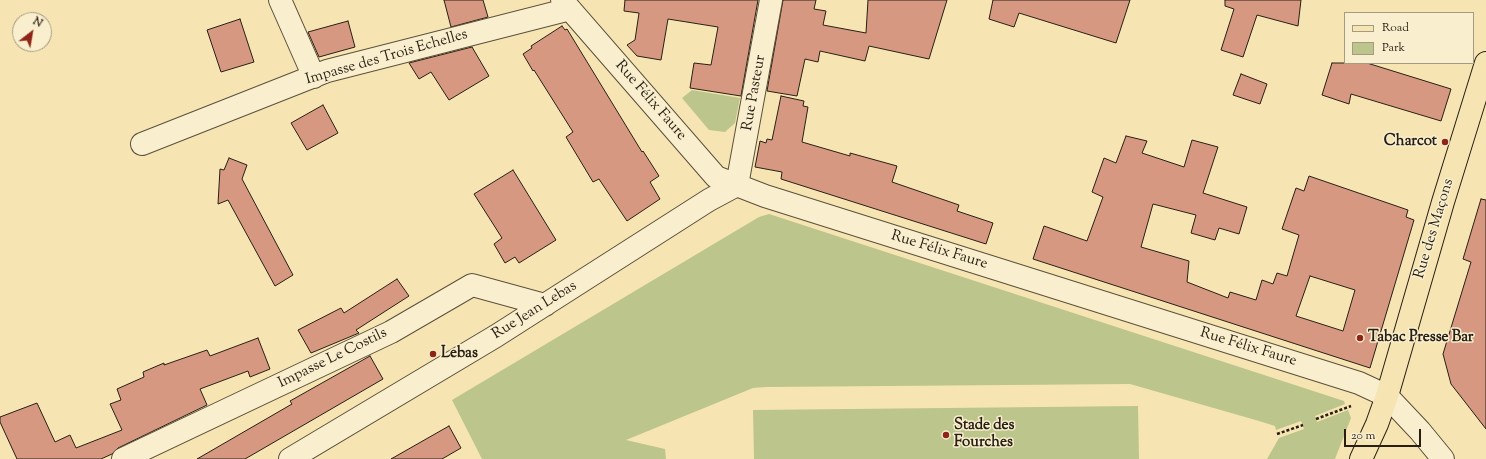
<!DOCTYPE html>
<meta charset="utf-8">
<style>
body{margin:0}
#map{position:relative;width:1486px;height:459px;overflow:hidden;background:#f6e5b2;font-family:"Sorts Mill Goudy",serif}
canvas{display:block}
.legend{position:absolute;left:1344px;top:12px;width:130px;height:52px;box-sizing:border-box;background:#f9eecd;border:1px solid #a59b83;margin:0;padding:5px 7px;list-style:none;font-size:12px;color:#271f15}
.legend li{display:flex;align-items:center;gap:8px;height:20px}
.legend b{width:20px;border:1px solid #a59b83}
.north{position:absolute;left:12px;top:12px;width:40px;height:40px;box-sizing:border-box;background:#f9eecd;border:1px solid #a59b83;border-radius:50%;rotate:31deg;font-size:11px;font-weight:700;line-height:16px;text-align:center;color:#271f15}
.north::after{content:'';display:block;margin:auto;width:14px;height:18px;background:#8f2418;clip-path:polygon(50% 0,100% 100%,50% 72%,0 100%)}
.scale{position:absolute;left:1344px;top:429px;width:77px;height:18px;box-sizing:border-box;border:2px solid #271f15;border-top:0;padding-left:5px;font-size:12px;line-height:14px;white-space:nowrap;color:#271f15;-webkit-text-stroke:3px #f9eecd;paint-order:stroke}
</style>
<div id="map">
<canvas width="1486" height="459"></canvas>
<ul class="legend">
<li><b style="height:5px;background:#f6e5b2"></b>Road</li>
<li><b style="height:11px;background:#bcc58c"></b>Park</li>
</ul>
<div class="north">N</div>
<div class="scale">20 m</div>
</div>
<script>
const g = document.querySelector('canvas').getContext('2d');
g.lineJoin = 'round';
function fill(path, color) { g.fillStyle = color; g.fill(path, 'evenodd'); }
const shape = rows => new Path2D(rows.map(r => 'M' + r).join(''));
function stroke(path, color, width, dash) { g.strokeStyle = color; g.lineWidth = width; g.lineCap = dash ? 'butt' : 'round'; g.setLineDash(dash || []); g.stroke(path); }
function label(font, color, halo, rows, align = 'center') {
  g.font = font + ' "Sorts Mill Goudy",serif'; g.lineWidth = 3; g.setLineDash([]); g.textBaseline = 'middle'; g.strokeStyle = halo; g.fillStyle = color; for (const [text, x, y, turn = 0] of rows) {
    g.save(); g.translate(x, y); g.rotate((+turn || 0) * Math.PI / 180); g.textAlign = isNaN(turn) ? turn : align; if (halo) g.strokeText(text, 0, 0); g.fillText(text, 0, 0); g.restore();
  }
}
const green = shape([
 [692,90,740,98,735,123,725,132,709,130,682,98],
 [769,214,1344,401,1345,404,1315,416,1317,422,1348,410,1351,418,1335,459,1267,459,1279,438,1304,429,1301,421,1276,430,1275,426,1259,421,1130,384,766,387,753,388,626,440,665,449,666,459,482,459,452,400,759,217],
 [1138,406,1139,459,754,459,753,410]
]);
const building = shape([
 [444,0,483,0,488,17,451,27,444,0],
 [625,0,758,0,741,96,690,88,694,63,711,65,718,27,668,19,661,60,637,56,627,45,635,40,639,13,624,11,625,0],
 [783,0,816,0,814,9,826,11,823,25,866,33,868,0,947,0,929,59,869,46,865,61,820,51,818,62,805,59,797,96,767,91,783,0],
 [993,0,1130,0,1116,43,1019,13,1014,27,989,19,993,0],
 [1225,0,1301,0,1298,26,1257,15,1243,57,1221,50,1234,9,1225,6,1225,0],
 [240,19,254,62,221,72,207,30,240,19],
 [348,21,355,47,319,57,308,32,348,21],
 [562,26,565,30,567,29,642,152,643,151,659,176,650,182,660,199,627,221,599,179,593,182,566,137,573,132,534,70,533,71,523,54,532,48,531,46,562,26],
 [472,47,489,76,449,100,431,72,419,79,409,63,472,47],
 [1332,63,1367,63,1451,89,1441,121,1351,94,1349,104,1322,95,1332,63],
 [1241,74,1267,84,1260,104,1233,95,1241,74],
 [781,96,804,101,803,106,808,107,802,142,850,156,850,153,897,166,892,182,959,205,957,211,993,223,986,244,781,179,782,172,755,167,760,141,766,143,767,139,772,140,781,96],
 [323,105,338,133,307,150,291,123,323,105],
 [1126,136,1147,141,1142,153,1184,167,1192,140,1218,147,1203,193,1247,207,1239,234,1219,228,1215,240,1191,233,1196,215,1153,204,1141,247,1189,261,1187,282,1228,298,1230,292,1256,300,1262,280,1273,284,1277,273,1287,276,1299,235,1282,229,1296,188,1304,191,1309,176,1408,210,1406,217,1414,220,1370,368,1033,259,1044,226,1087,241,1103,197,1092,192,1104,158,1116,163,1126,136],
 [1310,276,1355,290,1343,331,1296,316,1310,276],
 [229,158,247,165,242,179,293,275,275,286,228,200,218,204,220,169,224,170,229,158],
 [513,170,556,240,519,263,515,257,505,263,494,244,502,238,474,194,513,170],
 [1481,199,1486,200,1486,429,1451,384,1443,354,1471,262,1463,259,1481,199],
 [397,279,409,296,356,330,359,333,311,353,298,330,341,308,344,313,397,279],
 [258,338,270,369,250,377,248,371,200,389,207,405,118,448,112,454,101,459,17,459,0,422,0,417,37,403,55,442,70,435,76,448,122,430,110,404,121,400,117,389,144,377,143,372,164,363,164,365,207,350,210,356,258,338],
 [370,356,383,379,245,459,197,459,292,404,290,401,370,356],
 [449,426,461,448,442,459,391,459,449,426]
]);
const path = shape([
 [1316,419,1351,406],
 [1277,434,1303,425]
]);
const minor = shape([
 [280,0,314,77],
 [562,0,716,177,765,196,1359,383,1387,396,1420,431,1443,459],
 [142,144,327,71,570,9],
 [737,185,771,0],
 [123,459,391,332,472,285,545,305],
 [290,459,496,336,709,200,737,185]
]);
const major = shape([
 [1361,459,1377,424,1387,396,1443,202,1486,63]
]);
const markers = [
 [1445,142,4,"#8f2418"],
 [1360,338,4,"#8f2418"],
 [433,354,4,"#8f2418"],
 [946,435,4,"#8f2418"]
];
const streetNames = [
 ["Impasse des Trois Echelles",387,58,-16],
 ["Rue Pasteur",755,93,-80],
 ["Rue Félix Faure",650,101,49],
 ["Rue des Maçons",1435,229,-73],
 ["Rue Félix Faure",939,251,17],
 ["Rue Jean Lebas",535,311,-32],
 ["Rue Félix Faure",1248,348,17],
 ["Impasse Le Costils",333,359,-26]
];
const poiNames = [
 ["Charcot",1437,142,"right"],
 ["Tabac Presse Bar",1368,338],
 ["Lebas",441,354],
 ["Stade des",954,426],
 ["Fourches",954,443]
];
fill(green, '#bcc58c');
fill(building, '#d79882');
stroke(building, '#271f15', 1);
stroke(minor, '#5b503c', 24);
stroke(major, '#271f15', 24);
stroke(path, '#271f15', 2.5, [3, 2]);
stroke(minor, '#f9eecd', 22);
stroke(major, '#f6e5b2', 22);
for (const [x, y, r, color] of markers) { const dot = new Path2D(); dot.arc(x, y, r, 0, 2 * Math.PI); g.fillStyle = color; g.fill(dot); stroke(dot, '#f9eecd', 1.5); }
label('15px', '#271f15', '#f9eecd', streetNames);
label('bold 15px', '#271f15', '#f9eecd', poiNames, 'left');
</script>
